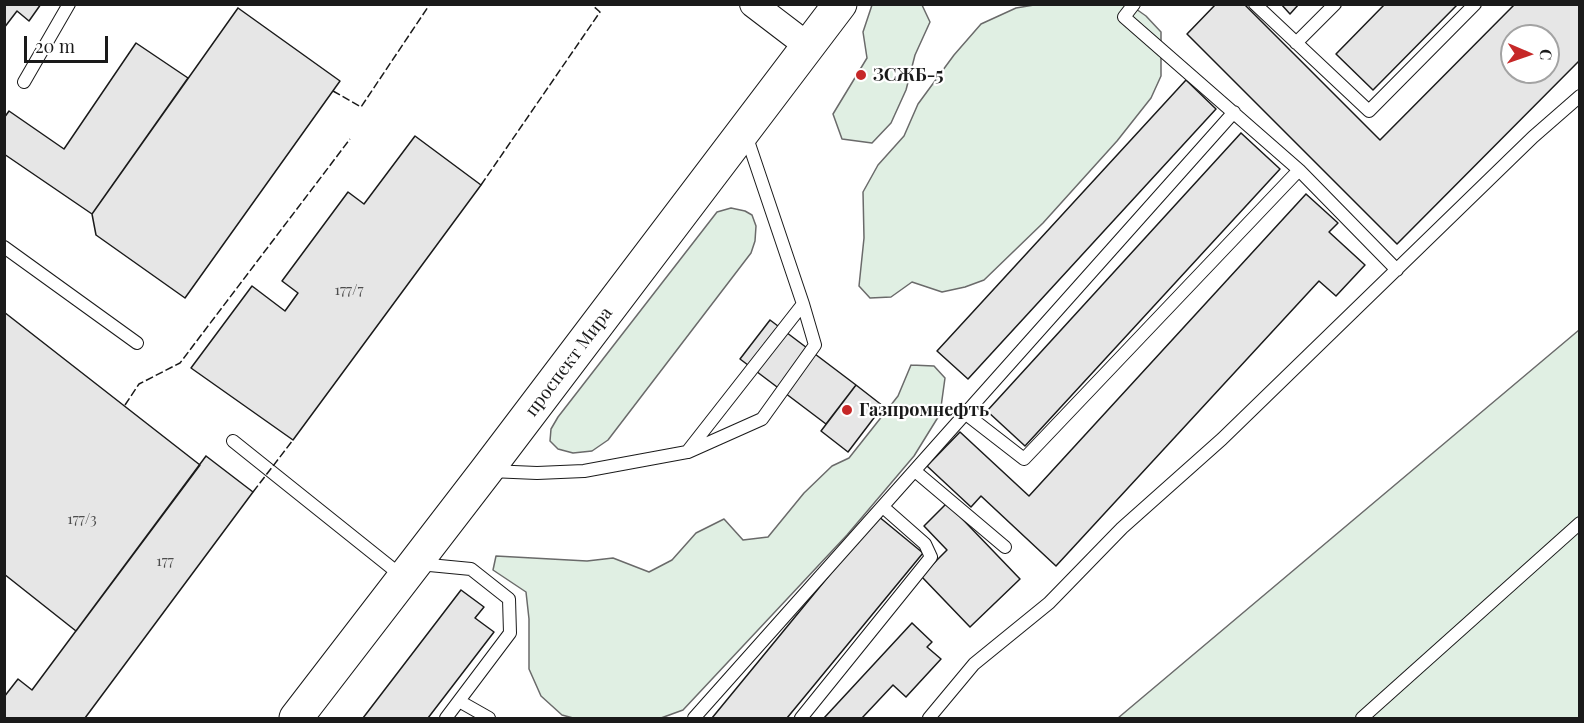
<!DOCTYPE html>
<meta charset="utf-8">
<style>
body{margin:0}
#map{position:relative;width:1584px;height:723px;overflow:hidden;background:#fff;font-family:"Playfair Display",serif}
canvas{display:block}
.frame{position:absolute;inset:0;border:6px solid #1a1a1a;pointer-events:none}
.north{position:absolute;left:1500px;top:24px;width:60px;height:60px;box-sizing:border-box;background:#fff;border:2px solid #a3a3a3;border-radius:50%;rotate:92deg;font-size:16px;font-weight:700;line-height:24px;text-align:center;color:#1a1a1a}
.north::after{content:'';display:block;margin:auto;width:21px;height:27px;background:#c62828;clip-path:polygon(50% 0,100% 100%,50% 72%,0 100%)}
.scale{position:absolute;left:24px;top:36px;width:84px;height:27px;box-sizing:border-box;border:3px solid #1a1a1a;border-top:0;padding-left:8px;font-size:18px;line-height:21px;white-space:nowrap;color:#1a1a1a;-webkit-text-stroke:4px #fff;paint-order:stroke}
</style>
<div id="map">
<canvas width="1584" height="723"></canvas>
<div class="frame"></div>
<div class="north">С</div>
<div class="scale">20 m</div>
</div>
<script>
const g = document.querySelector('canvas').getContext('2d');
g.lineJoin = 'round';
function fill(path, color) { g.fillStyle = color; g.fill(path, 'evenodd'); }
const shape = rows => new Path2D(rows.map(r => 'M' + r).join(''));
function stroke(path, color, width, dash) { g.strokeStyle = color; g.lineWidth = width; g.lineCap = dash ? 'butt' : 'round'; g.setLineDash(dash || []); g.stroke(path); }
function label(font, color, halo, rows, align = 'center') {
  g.font = font + ' "Playfair Display",serif'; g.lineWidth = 4.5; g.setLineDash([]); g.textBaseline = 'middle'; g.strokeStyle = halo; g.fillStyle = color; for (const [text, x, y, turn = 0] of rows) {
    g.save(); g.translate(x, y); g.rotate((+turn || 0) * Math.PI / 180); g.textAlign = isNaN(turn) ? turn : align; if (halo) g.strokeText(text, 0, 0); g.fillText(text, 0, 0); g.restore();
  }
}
const green = shape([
 [1129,4,1146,16,1161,32,1161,76,1151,98,1117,141,1043,223,984,280,965,287,942,292,912,282,891,297,870,298,859,286,864,238,863,192,878,165,904,136,918,104,954,55,981,24,1016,8,1034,5,1129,4],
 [872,5,922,5,930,22,915,55,906,90,891,123,872,143,842,139,833,114,867,58,863,32,872,5],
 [731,208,745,211,752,215,756,226,755,241,751,253,608,440,592,451,573,453,558,449,550,441,551,429,558,417,717,212,731,208],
 [1579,330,1579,718,1118,718,1579,330],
 [911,365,934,366,945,378,940,414,914,456,847,535,683,710,661,718,573,718,562,715,541,696,529,669,529,619,526,592,493,570,496,556,587,561,613,558,649,572,672,560,696,533,724,519,743,540,768,537,804,493,832,466,849,458,898,396,911,365]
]);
const building = shape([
 [4,4,41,4,29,21,17,11,4,28,4,4],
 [1216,4,1244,4,1380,140,1515,4,1580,4,1580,60,1397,244,1187,34,1216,4],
 [1512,36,1548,36,1548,72,1512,72,1512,36],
 [1281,4,1299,4,1290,14,1281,4],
 [1385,4,1458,4,1373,90,1336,54,1385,4],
 [238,8,340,81,185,298,96,235,92,214,238,8],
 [136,43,188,78,92,214,4,154,4,118,9,111,64,149,136,43],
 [1186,80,1216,109,968,379,937,351,1186,80],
 [1241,133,1280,169,1025,446,987,411,1241,133],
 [415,136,481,185,293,440,191,368,252,286,285,311,298,293,282,281,348,192,364,204,415,136],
 [1306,194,1338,223,1329,232,1365,265,1336,296,1319,281,1056,566,981,496,971,507,927,466,960,432,1029,496,1306,194],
 [4,312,200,465,76,631,4,574,4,312],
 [770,320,856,385,826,424,740,359,770,320],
 [856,385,883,406,848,452,821,431,856,385],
 [206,456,253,492,85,718,4,718,4,697,18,679,32,690,206,456],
 [947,503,1020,579,970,627,921,576,947,550,924,526,947,503],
 [878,516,923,553,787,718,712,718,878,516],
 [461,590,484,607,475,618,494,632,428,718,363,718,461,590],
 [912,623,932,642,927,647,941,659,906,697,893,685,862,718,824,718,912,623]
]);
const lane = shape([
 [1134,4,1124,17,1299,170,1397,270],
 [1255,4,1369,111,1475,4],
 [1296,43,1335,4],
 [24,82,69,4],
 [4,247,137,343],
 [966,414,1024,459,1299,170],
 [233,441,403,577],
 [688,452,762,419,815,345,803,304],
 [490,471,537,473,584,471,687,452,803,304,746,135],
 [915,471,1005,547],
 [419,564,471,569,509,599,510,633,446,718],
 [459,701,489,718],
 [694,718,1234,112],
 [801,718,931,557,925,544,883,507],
 [929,718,974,664,1049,603,1122,528,1222,439,1533,137,1580,96],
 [1362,718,1580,523]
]);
const street = shape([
 [753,4,808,46]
]);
const secondary = shape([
 [296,718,486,471,840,4]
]);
const fence = shape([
 [333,91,361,107,430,4],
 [481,185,600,12,591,4],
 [125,405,139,384,180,363,350,139],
 [253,492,293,440]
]);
const markers = [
 [861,75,6,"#c62828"],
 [847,410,6,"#c62828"]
];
const numberNames = [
 ["177/7",349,290],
 ["177/3",82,519],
 ["177",165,561]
];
const poiNames = [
 ["ЗСЖБ-5",873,75],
 ["Газпромнефть",859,410]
];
const streetNames = [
 ["проспект Мира",569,362,-53]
];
fill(green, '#e0efe3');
stroke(green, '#6a6a6a', 1.5);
fill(building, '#e6e6e6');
stroke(building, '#1a1a1a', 1.5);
stroke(lane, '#1a1a1a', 14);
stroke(street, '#1a1a1a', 28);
stroke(secondary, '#1a1a1a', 35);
stroke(lane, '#fff', 12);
stroke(street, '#fff', 26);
stroke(secondary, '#fff', 33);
stroke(fence, '#1a1a1a', 1.5, [8, 3]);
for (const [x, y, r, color] of markers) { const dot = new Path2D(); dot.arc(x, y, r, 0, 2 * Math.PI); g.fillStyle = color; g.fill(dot); stroke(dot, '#fff', 2); }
label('15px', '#4d4d4d', null, numberNames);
label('bold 18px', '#1a1a1a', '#fff', poiNames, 'left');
label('18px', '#1a1a1a', '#fff', streetNames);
</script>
